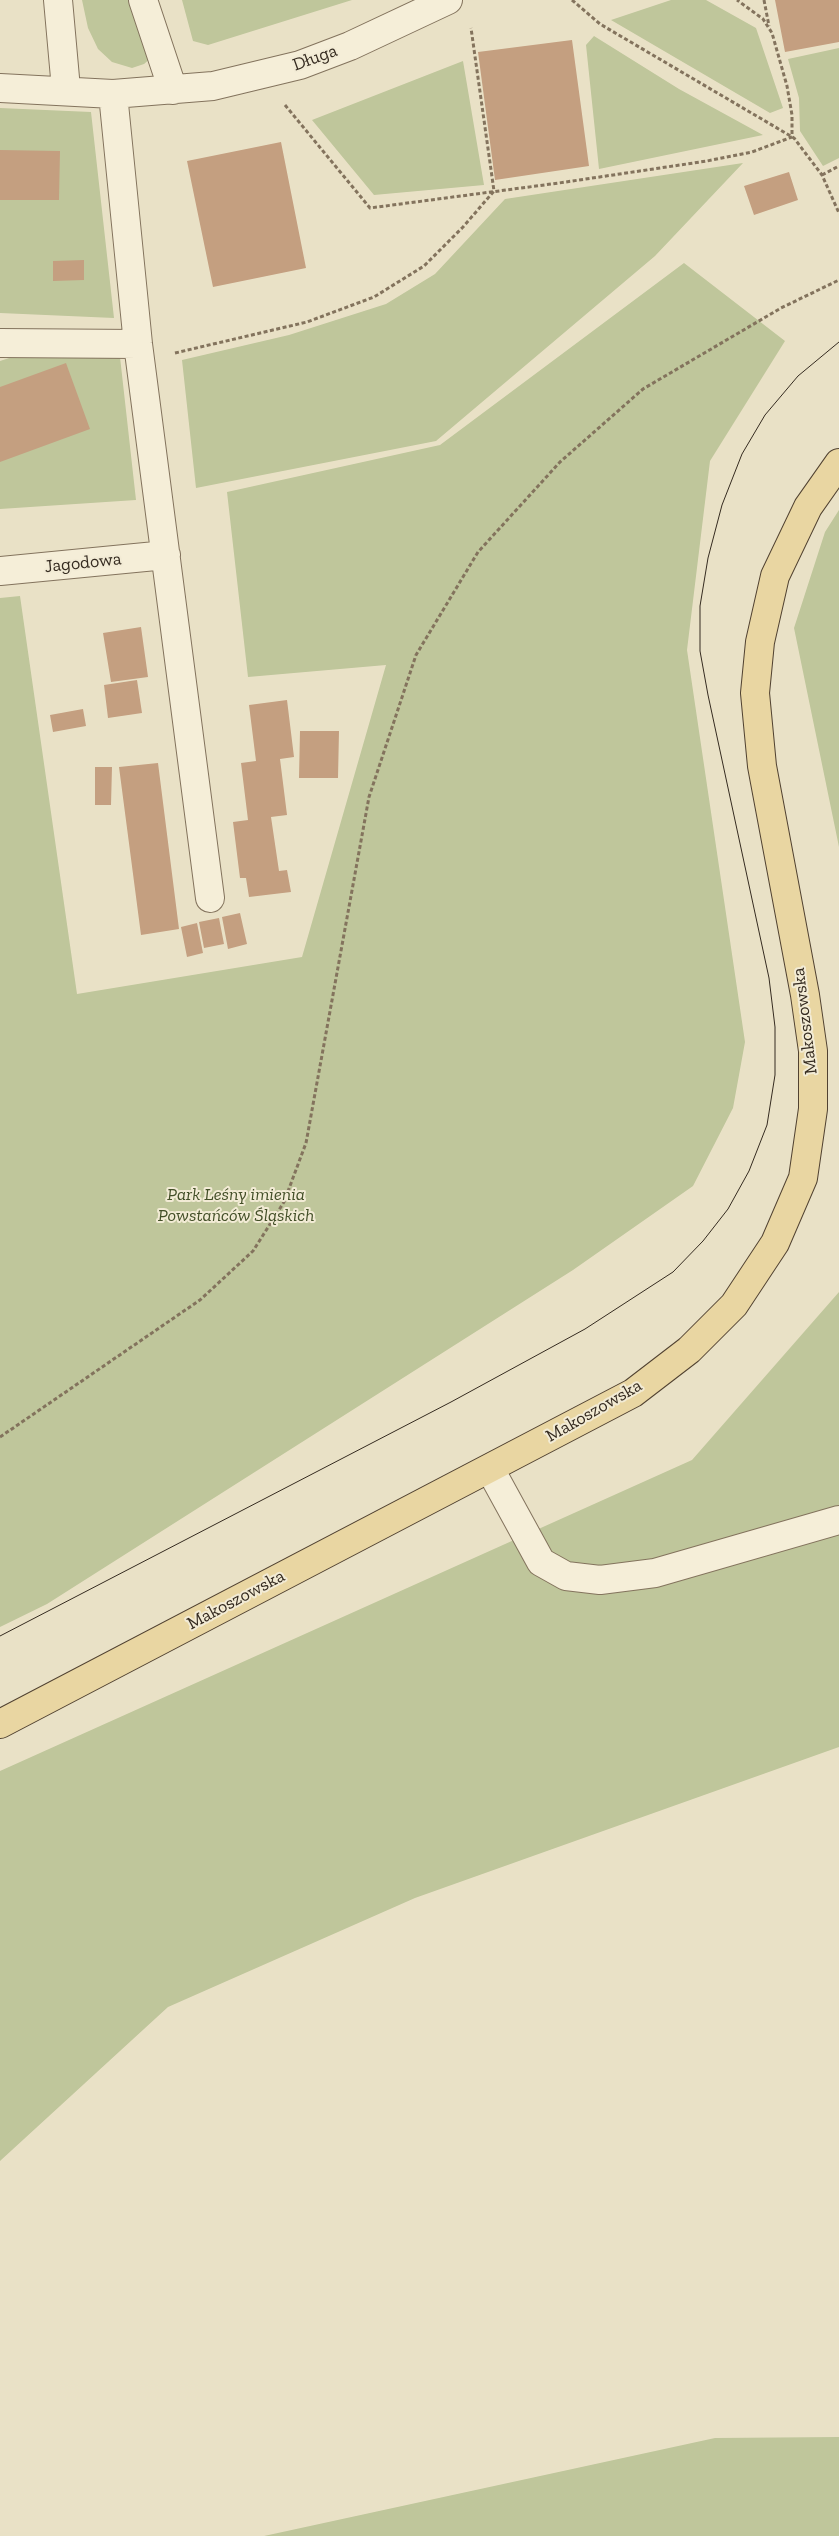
<!DOCTYPE html>
<meta charset="utf-8">
<style>
body{margin:0}
canvas{display:block;background:#e9e1c6}
</style>
<canvas width="839" height="2536"></canvas>
<script>
const g = document.querySelector('canvas').getContext('2d');
g.lineJoin = 'round';
function fill(path, color) { g.fillStyle = color; g.fill(path, 'evenodd'); }
const shape = rows => new Path2D(rows.map(r => 'M' + r).join(''));
function stroke(path, color, width, dash) { g.strokeStyle = color; g.lineWidth = width; g.lineCap = dash ? 'butt' : 'round'; g.setLineDash(dash || []); g.stroke(path); }
function label(font, color, halo, rows, align = 'center') {
  g.font = font + ' "Zilla Slab",serif'; g.lineWidth = 4; g.setLineDash([]); g.textBaseline = 'middle'; g.strokeStyle = halo; g.fillStyle = color; for (const [text, x, y, turn = 0] of rows) {
    g.save(); g.translate(x, y); g.rotate((+turn || 0) * Math.PI / 180); g.textAlign = isNaN(turn) ? turn : align; if (halo) g.strokeText(text, 0, 0); g.fillText(text, 0, 0); g.restore();
  }
}
const green = shape([
 [82,0,130,0,151,58,144,64,132,68,112,62,98,49,88,28],
 [182,0,352,0,208,45,193,41],
 [671,0,706,0,756,28,783,108,770,113,611,20],
 [594,36,679,89,763,135,599,169,586,45],
 [839,48,839,158,823,166,800,131,799,98,788,59],
 [463,61,484,185,374,195,312,120],
 [0,108,91,112,114,318,0,313],
 [743,163,655,256,436,441,196,488,182,360,289,335,386,304,435,274,505,199],
 [684,263,785,341,710,461,687,650,745,1042,733,1108,693,1186,573,1270,47,1604,0,1627,0,598,20,596,77,994,302,957,386,665,248,677,227,492,440,445],
 [43,347,120,357,136,500,0,509,0,361],
 [839,510,839,847,794,628,825,532],
 [839,1292,839,1747,415,1898,168,2007,0,2161,0,1771,692,1460],
 [839,2437,839,2536,264,2536,715,2438]
]);
const building = shape([
 [775,0,839,0,839,42,785,52],
 [572,40,589,166,495,180,478,52],
 [281,142,306,268,213,287,187,161],
 [0,150,60,151,59,200,0,200],
 [789,172,798,200,754,215,744,186],
 [84,260,84,280,53,281,53,261],
 [66,363,90,429,0,462,0,387],
 [141,627,148,677,111,682,103,633],
 [137,680,142,713,108,718,104,685],
 [287,700,294,757,280,759,287,815,271,817,279,871,287,870,291,892,249,897,246,878,240,878,233,822,248,820,241,763,256,761,249,705],
 [83,709,86,726,53,732,50,715],
 [300,731,339,731,338,778,299,778],
 [158,763,179,929,141,935,119,767],
 [95,767,112,767,111,805,95,805],
 [240,913,247,944,228,949,222,917],
 [219,918,224,944,204,948,199,922],
 [197,923,203,953,187,957,181,927]
]);
const path = shape([
 [572,0,600,24,794,138,822,175,839,213],
 [764,0,769,26],
 [285,105,370,208,559,183,707,161,752,152,792,137,792,115,787,86,772,33,763,19,737,0],
 [822,175,839,166],
 [175,353,307,322,374,297,424,266,463,227,494,191,471,28],
 [0,1437,200,1300,253,1251,284,1202,306,1143,369,797,416,655,478,552,560,462,643,389,781,308,839,280]
]);
const minor = shape([
 [58,0,66,89],
 [143,0,173,90],
 [0,88,113,94,213,86,300,65,350,46,448,0],
 [113,94,138,344,210,898],
 [0,343,138,344],
 [0,571,166,555],
 [490,1469,541,1562,566,1576,600,1580,655,1573,839,1520]
]);
const major = shape([
 [0,1724,633,1393,689,1350,734,1305,775,1243,803,1178,813,1109,813,1051,805,995,762,766,755,693,760,642,775,576,808,507,839,463]
]);
const tram = shape([
 [0,1636,451,1402,585,1329,673,1272,703,1241,728,1209,749,1171,767,1125,775,1075,775,1027,769,978,708,695,700,651,700,606,708,558,722,505,742,454,765,415,798,376,839,342]
]);
const streetNames = [
 ["Długa",315,58,-20],
 ["Jagodowa",83,563,-6],
 ["Makoszowska",805,1021,-97],
 ["Makoszowska",594,1411,-30],
 ["Makoszowska",236,1600,-28]
];
const parkNames = [
 ["Park Leśny imienia",236,1195],
 ["Powstańców Śląskich",236,1216]
];
fill(green, '#bfc69b');
fill(building, '#c49f80');
stroke(minor, '#83735d', 30);
stroke(major, '#514231', 30);
stroke(path, '#83735d', 3, [4, 2.5]);
stroke(minor, '#f5eed8', 28);
stroke(major, '#e9d6a2', 28);
stroke(tram, '#352b20', 1);
label('18px', '#352b20', '#f2ebd5', streetNames);
label('italic 18px', '#434f28', '#f2ebd5', parkNames);
</script>
